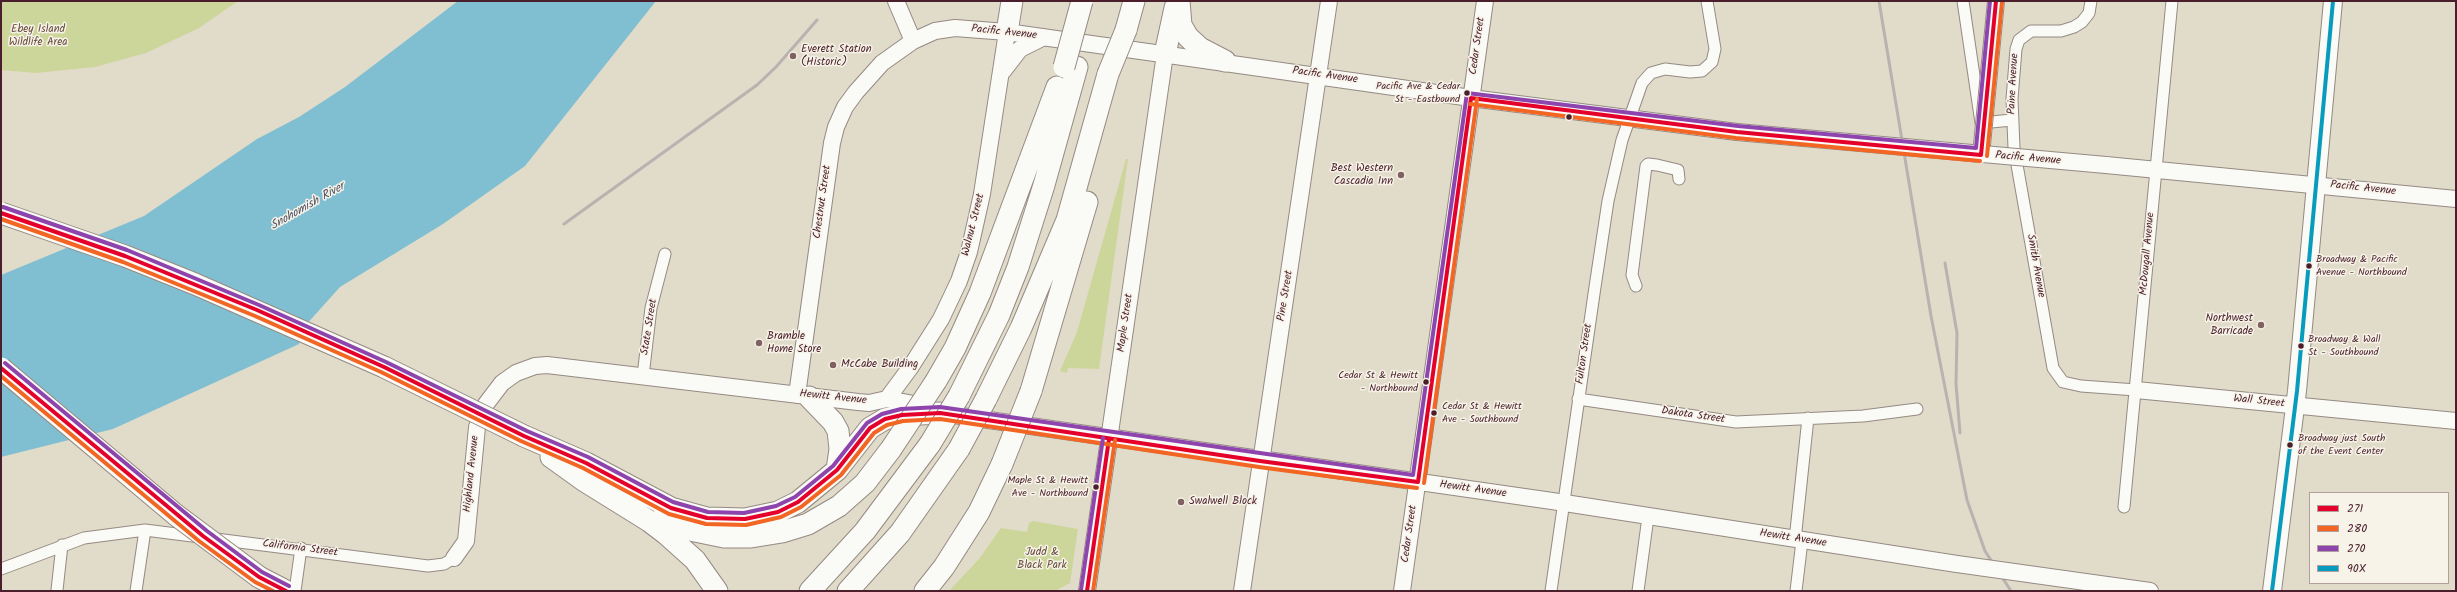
<!DOCTYPE html>
<style>
body{margin:0}
#map{position:relative;width:2457px;height:592px;overflow:hidden;background:#e1dbc9;font-family:Kalam,sans-serif}
canvas{display:block}
.frame{position:absolute;inset:0;border:2px solid #4a1f2b;pointer-events:none}
.legend{position:absolute;left:2309px;top:492px;width:140px;height:92px;box-sizing:border-box;background:#f7f3e8;border:1px solid #b29e9c;margin:0;padding:5px 7px;list-style:none;font-size:12px;color:#4a1f2b}
.legend li{display:flex;align-items:center;gap:8px;height:20px}
.legend b{width:20px;border:1px solid #b29e9c}
</style>
<div id="map">
<canvas width="2457" height="592"></canvas>
<div class="frame"></div>
<ul class="legend">
<li><b style="height:5px;background:#e4002b"></b>271</li>
<li><b style="height:5px;background:#f26522"></b>280</li>
<li><b style="height:5px;background:#8e44ad"></b>270</li>
<li><b style="height:5px;background:#079bbe"></b>90X</li>
</ul>
</div>
<script>
const g = document.querySelector('canvas').getContext('2d');
g.lineJoin = 'round';
function fill(path, color) { g.fillStyle = color; g.fill(path, 'evenodd'); }
const shape = rows => new Path2D(rows.map(r => 'M' + r).join(''));
function stroke(path, color, width, dash) { g.strokeStyle = color; g.lineWidth = width; g.lineCap = dash ? 'butt' : 'round'; g.setLineDash(dash || []); g.stroke(path); }
function label(font, color, halo, rows, align = 'center') {
  g.font = font + ' Kalam,sans-serif'; g.lineWidth = 3; g.setLineDash([]); g.textBaseline = 'middle'; g.strokeStyle = halo; g.fillStyle = color; for (const [text, x, y, turn = 0] of rows) {
    g.save(); g.translate(x, y); g.rotate((+turn || 0) * Math.PI / 180); g.textAlign = isNaN(turn) ? turn : align; if (halo) g.strokeText(text, 0, 0); g.fillText(text, 0, 0); g.restore();
  }
}
const green = shape([
 [1,1,186,2,238,1,199,28,146,53,95,67,36,73,1,70],
 [1126,159,1128,159,1099,369,1068,368,1067,373,1060,371,1077,332],
 [1033,521,1078,529,1070,583,1055,591,949,591,979,559,1001,528,1027,532,1029,523]
]);
const water = shape([
 [458,1,656,1,525,166,443,224,340,287,305,326,299,344,113,429,1,457,1,275,144,216,257,139,299,117,345,87]
]);
const street = shape([
 [1963,1,1981,123,2012,120],
 [2091,1,2089,13,2082,22,2074,27,2061,31,2031,31,2019,40,2016,49,2012,99,2014,148,2053,368,2063,382,2081,386,2136,390],
 [1636,286,1632,275,1646,166,1648,164,1657,165,1678,170,1679,179],
 [643,376,651,308,665,254],
 [1578,399,1736,422,1863,416,1917,409],
 [2124,507,2172,1],
 [1795,540,1808,418],
 [1,569,84,538,145,530,428,566,444,564,454,558],
 [57,590,62,545],
 [136,591,145,530],
 [295,591,301,548],
 [1551,591,1595,287,1608,201,1622,140,1642,83,1651,73,1665,69,1690,72,1702,71,1712,62,1715,49,1707,1],
 [1638,591,1648,517],
 [1796,591,1802,541]
]);
const secondary = shape([
 [896,1,913,41],
 [1003,71,1020,49,1044,37],
 [2106,165,2456,199],
 [2136,390,2456,421],
 [797,395,832,143,836,127,845,107,856,92,882,63,913,41,935,31,955,28,1007,32,1471,98,1737,132],
 [887,399,910,368,941,319,959,281,969,252,982,194,1007,32],
 [454,558,466,541,477,427,486,404,502,383,516,373,535,366,547,365,858,402,869,403,887,399,914,404,940,413,1552,501,1957,564],
 [2064,579,2150,591],
 [1087,591,1165,54],
 [1242,591,1329,1],
 [1402,591,1485,1]
]);
const primary = shape([
 [2272,591,2297,391,2333,1]
]);
const highway = shape([
 [1179,1,1181,25,1188,37,1200,48,1225,61],
 [1126,30,1134,1],
 [1007,32,1012,1],
 [1165,54,1175,8],
 [936,381,955,348,980,293,1057,87],
 [1031,391,1087,202],
 [959,396,999,315,1018,267,1044,185,1077,67],
 [809,397,833,422,838,431,840,449,837,470],
 [986,399,1021,328,1067,220,1108,74],
 [524,436,586,463,671,508,707,518,745,519,778,512,798,502,837,470,870,428,885,419,902,415,940,413],
 [551,457,583,480,649,521,666,534,695,560,717,591],
 [662,518,690,530,724,537,751,537,782,532,808,524,839,506,865,483,891,449],
 [259,577,286,591],
 [810,591,865,531,930,444],
 [848,591,900,533,959,449],
 [925,591,944,567,979,512,1002,464]
]);
const rail = shape([
 [1879,1,1931,316,1967,500,1985,551,2011,591],
 [564,224,757,85,776,67,817,20],
 [1945,263,1957,333,1956,384,1960,433]
]);
const secondaryBridge = shape([
 [1737,132,2106,165],
 [1981,155,1996,1],
 [1957,564,2064,579]
]);
const highwayBridge = shape([
 [1064,67,1082,1],
 [1108,74,1126,30],
 [1,213,125,256,195,284,384,367,524,436],
 [1,368,176,515,259,577],
 [930,444,959,396],
 [891,449,936,381],
 [959,449,986,399],
 [1002,464,1031,391]
]);
const bus1 = shape([
 [1471,98,1737,132,1981,155],
 [1981,155,1996,1],
 [1,213,125,256,257,310,384,367,524,436,586,463,671,508,707,518,745,519,778,512,798,502,837,470,870,428,885,419,902,415,940,413,1260,461,1418,482],
 [1,368,203,536,259,577,286,591],
 [1418,482,1471,98],
 [1087,591,1109,439]
]);
const bus2 = shape([
 [1470,104,1736,138,1980,161],
 [1987,156,2002,2],
 [1,219,123,262,255,316,381,372,521,441,583,468,669,514,706,524,746,525,781,517,801,507,841,475,874,433,887,425,903,421,940,419,1259,467,1417,488],
 [1,376,199,541,255,582,273,591],
 [1424,483,1477,99],
 [1093,591,1115,440]
]);
const bus3 = shape([
 [3,207,127,250,259,305,386,362,527,431,588,457,673,502,708,512,744,513,776,506,795,497,833,466,867,423,882,414,901,409,940,407,1413,475,1467,93,1738,126,1976,148,1990,1],
 [5,363,207,531,262,572,289,586],
 [1081,590,1103,438]
]);
const bus4 = shape([
 [2272,591,2297,391,2333,1]
]);
const markers = [
 [793,56,4,"#7f6162"],
 [1467,93,3.5,"#4a1f2b"],
 [1569,117,3.5,"#4a1f2b"],
 [1401,175,4,"#7f6162"],
 [2309,266,3.5,"#4a1f2b"],
 [2261,325,4,"#7f6162"],
 [759,343,4,"#7f6162"],
 [2301,346,3.5,"#4a1f2b"],
 [833,365,4,"#7f6162"],
 [1426,382,3.5,"#4a1f2b"],
 [1434,413,3.5,"#4a1f2b"],
 [2290,445,3.5,"#4a1f2b"],
 [1096,487,3.5,"#4a1f2b"],
 [1181,502,4,"#7f6162"]
];
const busNames = [
 ["Pacific Ave & Cedar",1460,87,"right"],
 ["St - Eastbound",1460,100,"right"],
 ["Broadway & Pacific",2316,260],
 ["Avenue - Northbound",2316,273],
 ["Broadway & Wall",2308,340],
 ["St - Southbound",2308,353],
 ["Cedar St & Hewitt",1418,376,"right"],
 ["- Northbound",1418,389,"right"],
 ["Cedar St & Hewitt",1442,407],
 ["Ave - Southbound",1442,420],
 ["Broadway just South",2298,439],
 ["of the Event Center",2298,452],
 ["Maple St & Hewitt",1088,481,"right"],
 ["Ave - Northbound",1088,494,"right"]
];
const parkNames = [
 ["Ebey Island",38,30],
 ["Wildlife Area",38,43],
 ["Judd &",1042,553],
 ["Black Park",1042,566]
];
const streetNames = [
 ["Pacific Avenue",1004,33,6],
 ["Cedar Street",1478,46,-82],
 ["Pacific Avenue",1325,76,8],
 ["Paine Avenue",2014,84,-87],
 ["Pacific Avenue",2028,159,5],
 ["Pacific Avenue",2363,189,6],
 ["Chestnut Street",823,202,-82],
 ["Walnut Street",974,225,-76],
 ["McDougall Avenue",2148,254,-85],
 ["Smith Avenue",2035,266,80],
 ["Pine Street",1286,296,-81],
 ["Maple Street",1126,323,-82],
 ["State Street",650,327,-81],
 ["Fulton Street",1585,354,-82],
 ["Hewitt Avenue",833,398,6],
 ["Wall Street",2259,402,6],
 ["Dakota Street",1693,416,8],
 ["Highland Avenue",472,474,-84],
 ["Hewitt Avenue",1473,490,8],
 ["Cedar Street",1410,534,-82],
 ["Hewitt Avenue",1793,539,9],
 ["California Street",300,549,7]
];
const poiNames = [
 ["Everett Station",801,50],
 ["(Historic)",801,63],
 ["Best Western",1393,169,"right"],
 ["Cascadia Inn",1393,182,"right"],
 ["Northwest",2253,319,"right"],
 ["Barricade",2253,332,"right"],
 ["Bramble",767,337],
 ["Home Store",767,350],
 ["McCabe Building",841,365],
 ["Swalwell Block",1189,502]
];
const waterNames = [
 ["Snohomish River",308,207,-30]
];
fill(green, '#cdd69a');
fill(water, '#80bfd1');
stroke(street, '#958a83', 13);
stroke(secondary, '#958a83', 18);
stroke(primary, '#958a83', 20);
stroke(highway, '#958a83', 23);
stroke(street, '#fafaf7', 11);
stroke(secondary, '#fafaf7', 16);
stroke(primary, '#fafaf7', 18);
stroke(highway, '#fafaf7', 21);
stroke(rail, '#b8b2b1', 3);
stroke(secondaryBridge, '#958a83', 18, []);
stroke(highwayBridge, '#958a83', 23, []);
stroke(secondaryBridge, '#fafaf7', 16);
stroke(highwayBridge, '#fafaf7', 21);
stroke(bus1, '#e4002b', 4);
stroke(bus2, '#f26522', 4);
stroke(bus3, '#8e44ad', 4);
stroke(bus4, '#079bbe', 4);
for (const [x, y, r, color] of markers) { const dot = new Path2D(); dot.arc(x, y, r, 0, 2 * Math.PI); g.fillStyle = color; g.fill(dot); stroke(dot, '#f7f3e8', 1.5); }
label('10px', '#4a1f2b', '#f7f3e8', busNames, 'left');
label('11px', '#674c3d', '#f7f3e8', parkNames);
label('11px', '#4a1f2b', '#f7f3e8', streetNames);
label('11px', '#4a1f2b', '#f7f3e8', poiNames, 'left');
label('italic 12px', '#4f5366', '#f7f3e8', waterNames);
</script>
